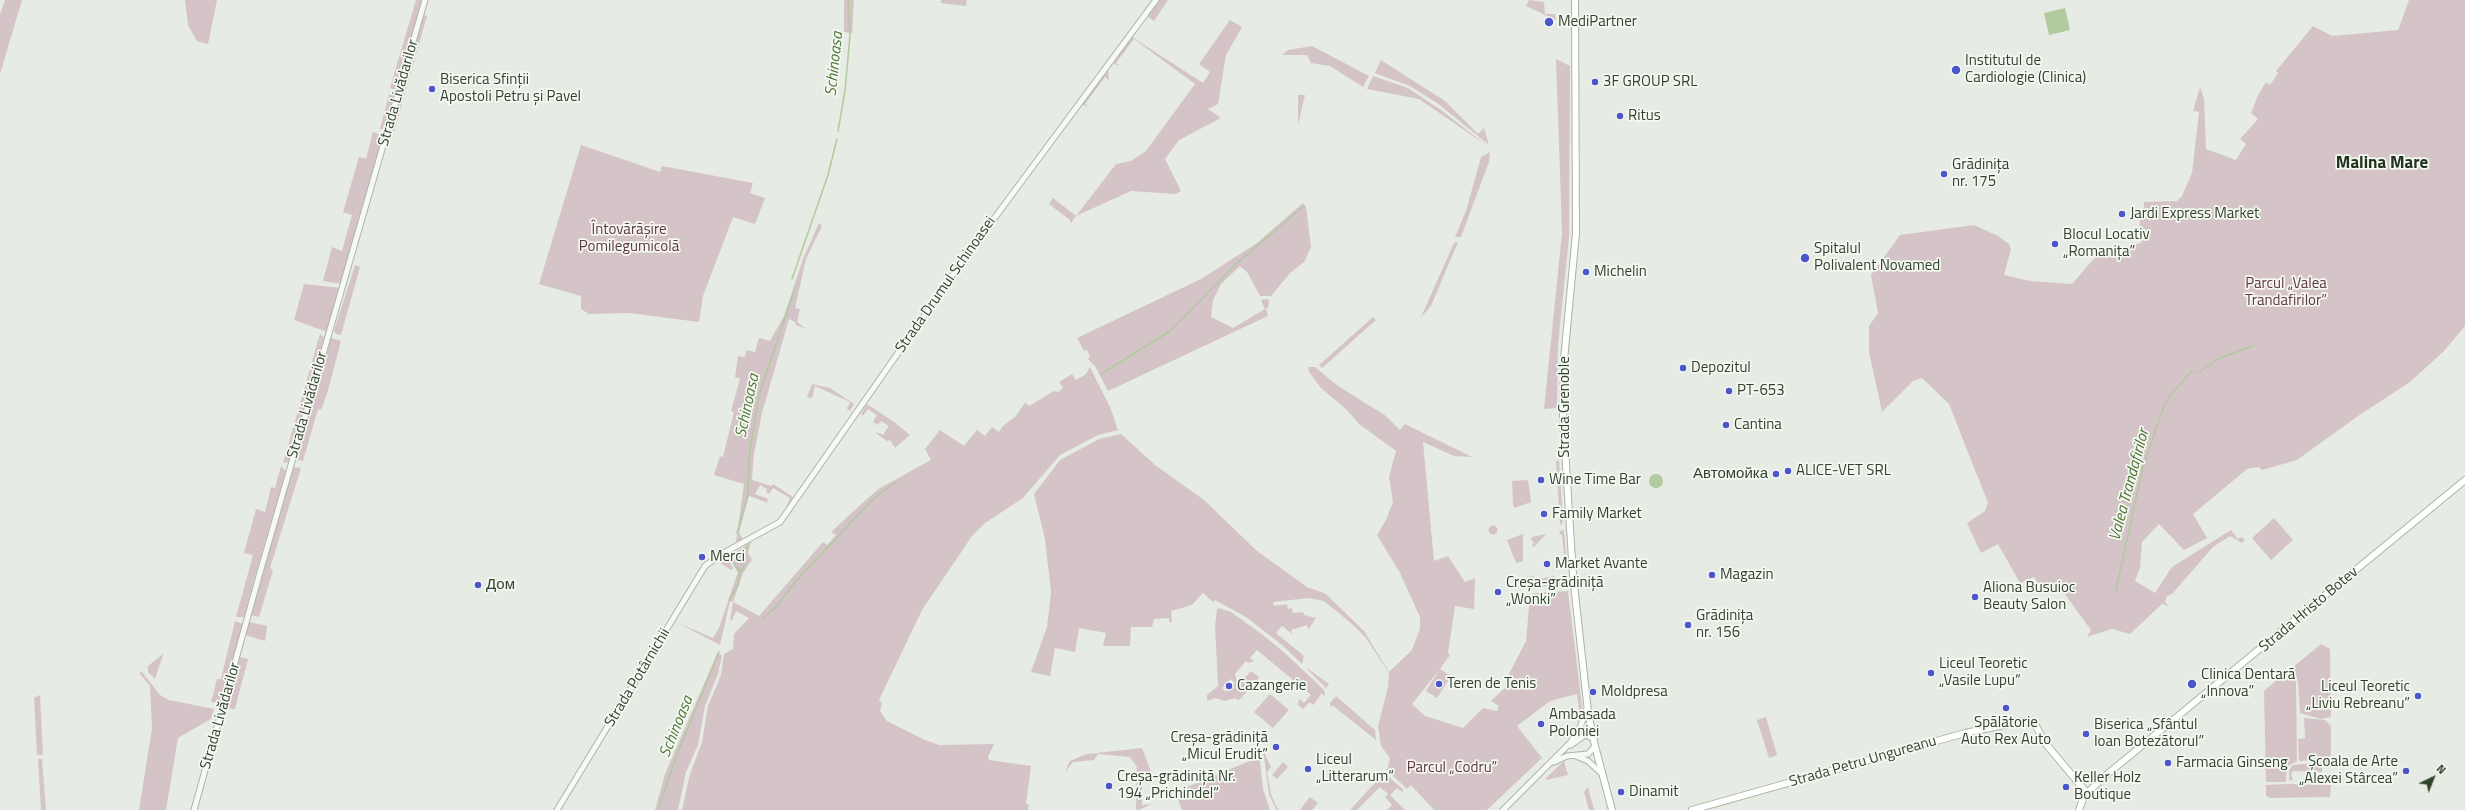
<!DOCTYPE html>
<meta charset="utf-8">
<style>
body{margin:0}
#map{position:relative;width:2465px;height:810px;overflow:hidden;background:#e6ebe3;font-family:"Titillium Web",sans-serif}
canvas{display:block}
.north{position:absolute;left:2413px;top:758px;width:40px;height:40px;-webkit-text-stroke:3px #f5f8f3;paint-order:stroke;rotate:43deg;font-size:11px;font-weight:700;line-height:16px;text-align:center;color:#32432b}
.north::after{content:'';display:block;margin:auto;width:14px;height:18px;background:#32432b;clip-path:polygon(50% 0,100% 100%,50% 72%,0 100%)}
</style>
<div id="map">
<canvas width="2465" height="810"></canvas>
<div class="north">N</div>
</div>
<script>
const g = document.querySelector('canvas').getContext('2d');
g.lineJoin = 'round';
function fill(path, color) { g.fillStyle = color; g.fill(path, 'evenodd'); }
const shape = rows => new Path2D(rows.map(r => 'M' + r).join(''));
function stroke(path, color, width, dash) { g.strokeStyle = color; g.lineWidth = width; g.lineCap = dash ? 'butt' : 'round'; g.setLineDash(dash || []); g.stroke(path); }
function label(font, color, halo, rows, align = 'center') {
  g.font = font + ' "Titillium Web",sans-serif'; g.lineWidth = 3.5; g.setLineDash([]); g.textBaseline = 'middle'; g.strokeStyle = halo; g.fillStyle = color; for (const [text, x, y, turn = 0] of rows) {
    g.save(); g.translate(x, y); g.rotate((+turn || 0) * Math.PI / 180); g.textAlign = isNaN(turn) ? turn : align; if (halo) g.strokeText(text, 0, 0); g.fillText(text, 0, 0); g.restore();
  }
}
const green = shape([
 [5,0,22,0,0,74,0,14],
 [185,0,217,0,208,44,197,41,188,25],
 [416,0,423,0,397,90,390,88],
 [844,0,854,0,852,33,844,32],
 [941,0,967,0,966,6,941,3],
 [1159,0,1168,0,1154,21,1147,16],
 [1529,0,1544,2,1545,14,1555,14,1556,20,1526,6],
 [2409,0,2465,0,2465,326,2444,351,2410,382,2358,416,2297,460,2262,470,2259,467,2247,469,2193,514,2207,538,2184,550,2159,524,2142,542,2140,568,2135,581,2155,593,2172,567,2231,530,2238,539,2241,537,2245,540,2242,543,2230,536,2213,547,2172,594,2167,596,2165,602,2169,606,2162,604,2130,634,2112,629,2087,637,2091,630,2064,593,2042,590,2034,577,2020,583,1998,544,1981,553,1967,523,1985,511,1988,503,1949,404,1922,378,1913,381,1882,412,1869,352,1869,326,1878,313,1871,275,1900,235,1974,225,1998,236,2009,244,2011,249,2004,275,2030,281,2072,284,2098,254,2141,243,2139,212,2144,210,2144,202,2177,201,2182,196,2192,173,2199,112,2193,111,2200,87,2204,99,2206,149,2236,160,2246,144,2240,139,2258,119,2251,113,2258,95,2266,82,2270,85,2278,73,2276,71,2313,26,2332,36,2398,30],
 [424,15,427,16,394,132,390,131],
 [1230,20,1242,27,1226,55,1218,104,1208,109,1221,118,1179,140,1165,159,1181,191,1176,194,1131,191,1076,216,1071,223,1070,220,1049,204,1053,198,1076,216,1116,164,1131,161,1146,151,1195,84,1134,39,1116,63,1120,66,1114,64,1113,60,1131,37,1132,37,1203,83,1210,72,1199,64],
 [1312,46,1369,76,1363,87,1330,66,1311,63,1307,55,1282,55,1288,50],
 [1556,59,1570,66,1569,237,1558,345,1557,408,1544,409,1562,233],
 [1381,60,1445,101,1478,134,1484,128,1489,145,1437,103,1410,86,1375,73],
 [1108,69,1109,80,1105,77,1085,104,1089,107,1082,105,1076,114,1075,112],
 [1373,76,1408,88,1441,110,1489,147,1419,99,1367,89],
 [389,94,395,96,386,130,380,129],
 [1298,95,1305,95,1298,125],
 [373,132,385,136,342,284,323,281,332,247,342,251,352,215,343,212,359,157,366,159],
 [581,145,660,172,662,166,753,183,750,193,765,198,755,224,733,217,703,296,699,322,630,313,589,314,581,309,581,296,539,284],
 [1490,152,1489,162,1461,237,1455,237,1466,211,1481,157],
 [1303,203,1306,207,1311,247,1304,262,1290,273,1271,296,1260,296,1247,272,1240,266,1221,284,1213,300,1211,317,1233,328,1265,309,1261,300,1267,299,1269,300,1268,308,1266,309,1268,316,1108,391,1095,366,1088,359,1090,357,1087,350,1084,351,1077,338,1201,279,1257,243],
 [819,223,822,226,806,259,795,308,800,309,797,322,806,329,796,325,795,322,789,319,762,413,754,454,752,480,771,486,773,484,793,497,786,508,790,498,773,488,769,494,766,492,767,489,760,485,755,494,768,499,766,505,766,502,749,496,739,533,743,539,736,542,744,484,714,475,720,456,723,457,734,412,731,411,740,379,735,377,738,356,745,357,746,350,755,352,759,338,770,341,784,316,803,259],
 [1458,242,1431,306,1421,317,1454,243],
 [355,265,360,267,341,335,336,334,334,331],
 [304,284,341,288,327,332,294,320],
 [1373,317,1376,320,1322,368,1319,365],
 [320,334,324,337,297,437,289,462,283,463],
 [331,338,341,341,327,394,321,410,318,409,303,461,296,459],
 [1090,367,1110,407,1118,430,1098,435,1060,455,1023,498,985,523,972,536,922,610,879,700,882,703,880,711,887,721,925,740,939,745,994,744,988,757,989,760,1031,766,1026,804,1029,805,1028,810,682,810,690,774,702,742,708,706,721,675,724,654,733,649,734,634,749,618,736,611,732,620,730,620,733,602,730,601,720,645,678,623,713,638,719,628,738,572,730,557,731,555,751,542,748,553,752,560,743,573,733,602,759,616,823,542,827,545,836,535,831,532,868,498,880,488,931,460,925,449,940,430,964,446,977,430,985,436,992,427,999,432,1003,426,1015,417,1025,403,1029,406,1054,391,1058,392,1063,388,1059,382,1072,374,1076,380,1086,374],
 [1308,367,1315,367,1338,386,1386,416,1400,430,1405,424,1472,457,1454,456,1423,442,1434,561,1448,556,1465,582,1475,578,1474,609,1455,606,1448,653,1450,655,1440,669,1451,676,1437,698,1426,691,1440,669,1412,704,1425,716,1463,728,1483,708,1497,711,1499,706,1491,701,1506,687,1509,674,1526,641,1530,596,1534,593,1568,591,1582,706,1580,718,1577,723,1580,717,1577,694,1550,701,1517,726,1542,758,1487,810,1434,810,1411,785,1407,789,1387,770,1390,758,1381,746,1378,726,1388,687,1389,673,1366,638,1352,624,1324,601,1309,598,1273,602,1274,606,1287,604,1288,609,1292,608,1293,613,1303,612,1304,615,1316,618,1308,630,1307,625,1291,630,1292,634,1282,626,1276,633,1304,656,1302,664,1282,645,1246,617,1215,600,1213,602,1203,593,1192,605,1171,611,1172,622,1169,622,1169,618,1154,619,1152,627,1131,627,1130,646,1103,646,1106,633,1079,628,1075,652,1055,648,1050,676,1031,672,1047,627,1051,592,1045,539,1034,494,1060,460,1099,439,1121,434,1155,465,1204,500,1257,551,1307,587,1326,594,1364,631,1389,672,1412,650,1420,629,1420,617,1400,573,1377,535,1386,520,1393,502,1389,477,1396,451,1359,424,1347,410,1321,388,1309,372],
 [812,384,830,388,854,404,850,411,847,409,850,402,815,386,812,398,807,397],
 [867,404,894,422,910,435,895,448,890,440,887,441,876,433,877,432,883,435,889,426,881,421,878,425,873,422,877,415,868,409,863,416,861,414],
 [1559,460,1563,522,1560,525,1556,461],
 [281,466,286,471,256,573,244,617,236,617,253,555,244,553,256,509,265,512,271,487,275,488],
 [293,467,301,468,270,568,273,570,259,617,251,615],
 [1528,480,1531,502,1515,508,1513,505,1512,481],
 [2274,518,2293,540,2271,560,2252,538],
 '1488.5 530a4.5 4.5 0 1 1 9 0a4.5 4.5 0 1 1-9 0Z',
 [1564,530,1566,553,1564,555,1562,535,1559,534,1560,531],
 [1523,534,1523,561,1516,563,1507,540],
 [1546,534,1534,547,1532,546,1534,542,1531,540,1532,537],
 [726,557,733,568,731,570,717,561],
 [1534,576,1534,580,1555,576,1556,582,1565,582,1566,576,1568,585,1532,587,1528,586,1529,577],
 [1219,608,1231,612,1263,635,1286,654,1324,690,1325,694,1324,696,1322,693,1313,705,1310,702,1303,709,1298,705,1299,699,1304,703,1311,695,1257,650,1250,658,1254,661,1249,663,1246,661,1235,674,1238,685,1251,671,1259,677,1256,682,1238,701,1236,698,1225,701,1215,698,1207,701,1207,695,1218,686,1215,626,1217,609],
 [1231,679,1235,683,1226,692,1222,688],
 [235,621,244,624,223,701,220,703,211,702,217,679,221,679],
 [249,622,267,626,265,641,245,635],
 [2321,644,2330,649,2331,717,2321,719,2300,713,2298,682,2292,668],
 [163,654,163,655,155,679,148,672,148,666],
 [717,654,722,655,718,674,705,706,698,745,686,772,678,810,655,810,665,774],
 [239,657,248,659,235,709,225,708],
 [1307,668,1329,684,1326,688,1307,669],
 [142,672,160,695,169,700,214,709,211,719,178,738,166,810,139,810,152,728,150,686,139,673],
 [2286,672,2293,677,2296,682,2297,761,2287,767,2286,782,2266,782,2264,691],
 [1270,694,1289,710,1273,728,1254,712],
 [40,695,43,755,37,755,34,698],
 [1336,696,1375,730,1376,740,1332,705,1331,709,1330,703],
 [1766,717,1777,755,1769,758,1757,720],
 [2304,718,2325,720,2331,726,2331,754,2329,758,2301,761,2299,760,2298,739,2305,738],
 [1142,748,1151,772,1142,773,1142,805,1152,804,1139,810,1136,810,1137,767,1130,757,1098,754,1094,760,1073,762,1065,772,1070,761,1087,754],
 [1263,750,1271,767,1267,772,1271,794,1277,808,1280,810,1276,809,1269,794],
 [1257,758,1260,761,1263,789,1270,810,1182,810,1175,792],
 [38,759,42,759,46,810,41,810],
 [2347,760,2351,767,2322,767,2322,772,2293,771,2291,774,2293,780,2318,780,2318,776,2334,776,2334,781,2289,780,2289,770,2293,765],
 [1564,761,1568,775,1546,780,1546,778],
 [1283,762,1288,767,1277,779,1272,775],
 [1384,773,1404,790,1402,792,1397,788,1390,795,1405,810,1387,810,1392,805,1385,797,1388,794,1380,787,1357,810,1350,810],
 [2287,784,2331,785,2330,797,2270,798,2266,796,2266,785],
 [1588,787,1594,810,1589,810,1584,792],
 [1310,797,1318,803,1312,810,1300,810]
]);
const water = shape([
 [2065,8,2070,30,2049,35,2044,13],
 '1649 481a7 7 0 1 1 14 0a7 7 0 1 1-14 0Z'
]);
const stream = shape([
 [838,131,845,91,850,35,848,0],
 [792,279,828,175,837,139],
 [2198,373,2218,359,2252,346],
 [1101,374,1170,331,1236,264,1304,206],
 [737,533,748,494,749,457,759,395,795,288],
 [729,556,739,572,743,570,747,544],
 [2116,590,2143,467,2164,406,2171,394,2192,371],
 [729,600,738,585,740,568],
 [763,619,776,607,795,582,873,499,897,481],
 [658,810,678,752,719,652]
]);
const minor = shape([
 [1571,745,1585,735,1593,738],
 [1576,756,1588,761,1602,774],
 [1554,762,1567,756,1588,754,1595,746],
 [194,810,259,576,425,0],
 [557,810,705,566,720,555,780,522,956,270,1156,0],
 [1503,810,1570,743,1579,730,1587,709]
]);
const major = shape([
 [1575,0,1576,233,1564,360,1563,418,1573,575,1588,712,1595,746,1612,810],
 [1692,810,1965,733,2024,721,2035,724,2045,743,2087,793],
 [2079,810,2084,796,2105,776,2465,480]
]);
const markers = [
 [1549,22,5,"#4b56cd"],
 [1956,70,5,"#4b56cd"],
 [1595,82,4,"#4b56cd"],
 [432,89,4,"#4b56cd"],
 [1620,116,4,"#4b56cd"],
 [1944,174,4,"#4b56cd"],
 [2122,214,4,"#4b56cd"],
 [2055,244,4,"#4b56cd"],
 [1805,258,5,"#4b56cd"],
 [1586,272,4,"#4b56cd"],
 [1683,368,4,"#4b56cd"],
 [1729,391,4,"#4b56cd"],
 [1726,425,4,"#4b56cd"],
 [1788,471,4,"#4b56cd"],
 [1776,474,4,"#4b56cd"],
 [1541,480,4,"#4b56cd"],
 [1544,514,4,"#4b56cd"],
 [702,557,4,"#4b56cd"],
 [1547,564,4,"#4b56cd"],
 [1712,575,4,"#4b56cd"],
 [478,585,4,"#4b56cd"],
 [1498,592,4,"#4b56cd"],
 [1975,597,4,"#4b56cd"],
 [1688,625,4,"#4b56cd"],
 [1931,673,4,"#4b56cd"],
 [1439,684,4,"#4b56cd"],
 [2192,684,5,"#4b56cd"],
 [1229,686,4,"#4b56cd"],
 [1593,692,4,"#4b56cd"],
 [2418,696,4,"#4b56cd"],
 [2006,708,4,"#4b56cd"],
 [1541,724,4,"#4b56cd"],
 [2086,734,4,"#4b56cd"],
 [1276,747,4,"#4b56cd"],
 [2168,763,4,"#4b56cd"],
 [1308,769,4,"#4b56cd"],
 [2406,771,4,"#4b56cd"],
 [1109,786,4,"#4b56cd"],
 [2066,787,4,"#4b56cd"],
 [1621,792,4,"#4b56cd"]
];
const poiNames = [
 ["MediPartner",1558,22],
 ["Institutul de",1965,61],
 ["Cardiologie (Clinica)",1965,78],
 ["Biserica Sfinții",440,80],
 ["Apostoli Petru și Pavel",440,97],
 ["3F GROUP SRL",1603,82],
 ["Ritus",1628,116],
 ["Grădinița",1952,165],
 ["nr. 175",1952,182],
 ["Jardi Express Market",2130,214],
 ["Blocul Locativ",2063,235],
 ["„Romanița”",2063,252],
 ["Spitalul",1814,249],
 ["Polivalent Novamed",1814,266],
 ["Michelin",1594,272],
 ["Depozitul",1691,368],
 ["PT-653",1737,391],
 ["Cantina",1734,425],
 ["ALICE-VET SRL",1796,471],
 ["Автомойка",1768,474,"right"],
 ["Wine Time Bar",1549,480],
 ["Family Market",1552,514],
 ["Merci",710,557],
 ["Market Avante",1555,564],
 ["Magazin",1720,575],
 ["Creșa-grădiniță",1506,583],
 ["„Wonki”",1506,600],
 ["Дом",486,585],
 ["Aliona Busuioc",1983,588],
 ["Beauty Salon",1983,605],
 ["Grădinița",1696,616],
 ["nr. 156",1696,633],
 ["Liceul Teoretic",1939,664],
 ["„Vasile Lupu“",1939,681],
 ["Clinica Dentară",2201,675],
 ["„Innova”",2201,692],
 ["Teren de Tenis",1447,684],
 ["Cazangerie",1237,686],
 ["Liceul Teoretic",2410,687,"right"],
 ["„Liviu Rebreanu”",2410,704,"right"],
 ["Moldpresa",1601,692],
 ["Ambasada",1549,715],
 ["Poloniei",1549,732],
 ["Spălătorie",2006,723,"center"],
 ["Auto Rex Auto",2006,740,"center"],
 ["Biserica „Sfântul",2094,725],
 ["Ioan Botezătorul”",2094,742],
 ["Creșa-grădiniță",1268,738,"right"],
 ["„Micul Erudit”",1268,755,"right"],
 ["Liceul",1316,760],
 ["„Litterarum“",1316,777],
 ["Școala de Arte",2398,762,"right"],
 ["„Alexei Stârcea”",2398,779,"right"],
 ["Farmacia Ginseng",2176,763],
 ["Creșa-grădiniță Nr.",1117,777],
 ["194 „Prichindel”",1117,794],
 ["Keller Holz",2074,778],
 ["Boutique",2074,795],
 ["Dinamit",1629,792]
];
const streetNames = [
 ["Strada Livădarilor",399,93,-74],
 ["Strada Drumul Schinoasei",946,285,-55],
 ["Strada Livădarilor",308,405,-74],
 ["Strada Grenoble",1565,407,-90],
 ["Strada Hristo Botev",2309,610,-40],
 ["Strada Potârnichii",638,678,-59],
 ["Strada Livădarilor",221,716,-74],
 ["Strada Petru Ungureanu",1863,762,-16]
];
const parkNames = [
 ["Întovărășire",629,230],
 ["Pomilegumicolă",629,247],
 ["Parcul „Valea",2286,284],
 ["Trandafirilor”",2286,301],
 ["Parcul „Codru”",1452,768]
];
const waterNames = [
 ["Schinoasa",835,64,-84],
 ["Schinoasa",748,406,-78],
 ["Valea Trandafirilor",2130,485,-75],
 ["Schinoasa",677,727,-68]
];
const quarterNames = [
 ["Malina Mare",2382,164]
];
fill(green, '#d5c4c7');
fill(water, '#b1ca9f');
stroke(stream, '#b1ca9f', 1.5);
stroke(minor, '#acb5a8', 7);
stroke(major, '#a9b6a2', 8);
stroke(minor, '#f7f9f6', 5);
stroke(major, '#fff', 6);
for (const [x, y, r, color] of markers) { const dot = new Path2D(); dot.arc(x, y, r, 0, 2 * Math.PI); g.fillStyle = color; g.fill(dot); stroke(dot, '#f5f8f3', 1.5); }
label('15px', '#32432b', '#f5f8f3', poiNames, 'left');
label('15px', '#32432b', '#f5f8f3', streetNames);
label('15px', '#5f383d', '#f5f8f3', parkNames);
label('italic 16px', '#4e7735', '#f5f8f3', waterNames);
label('bold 17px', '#23341d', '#f5f8f3', quarterNames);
</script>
